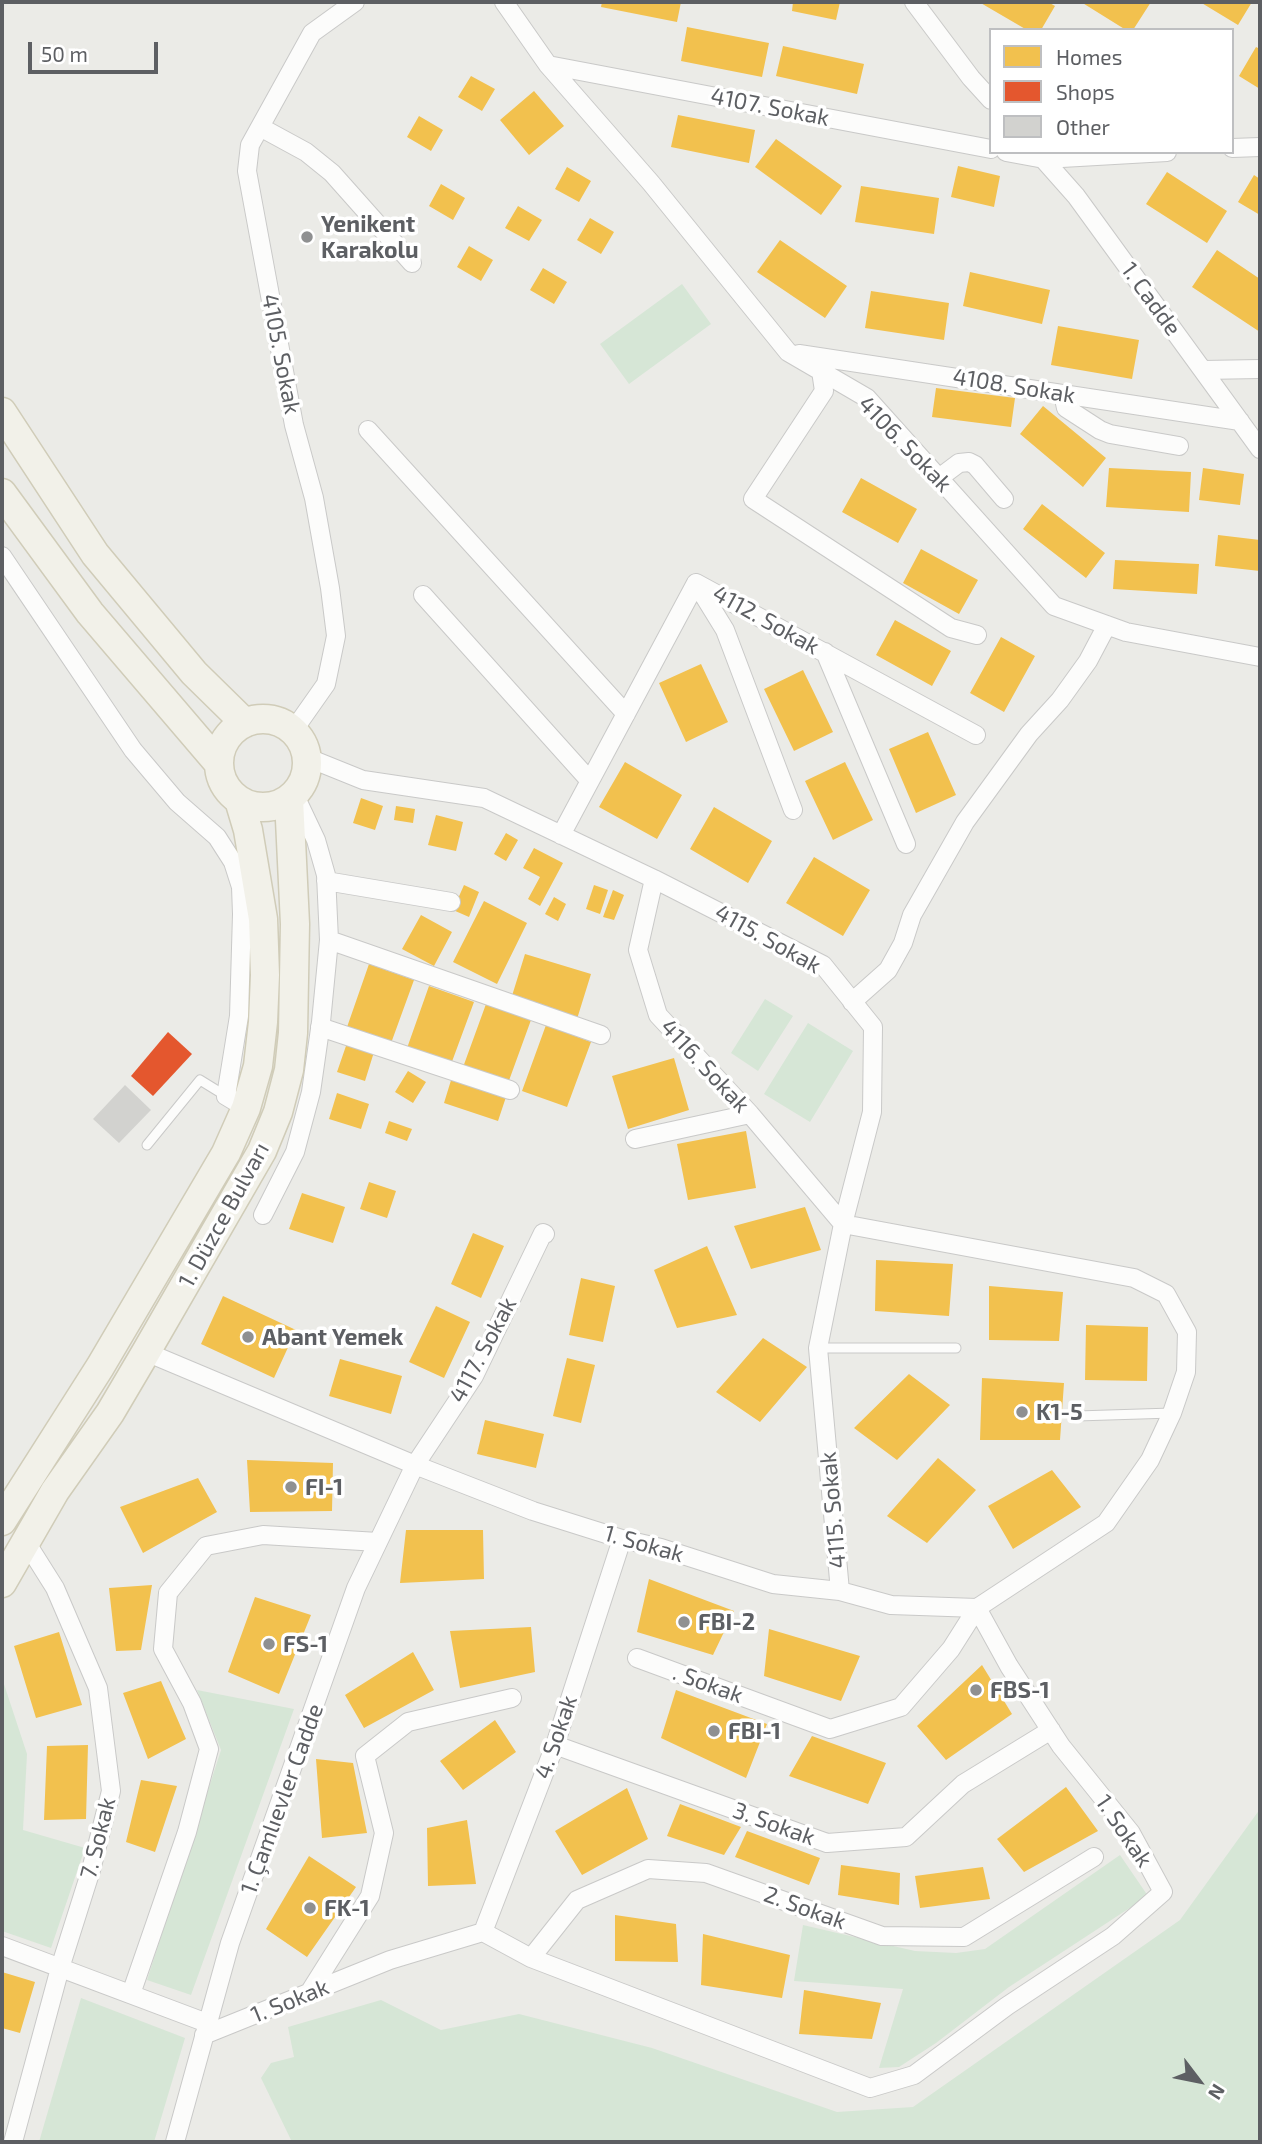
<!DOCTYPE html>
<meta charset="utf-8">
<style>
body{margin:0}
#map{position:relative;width:1262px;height:2144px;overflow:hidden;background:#ebebe7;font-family:"Exo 2",sans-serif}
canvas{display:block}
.frame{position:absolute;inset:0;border:4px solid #5d5f63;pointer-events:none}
.legend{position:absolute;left:989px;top:28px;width:245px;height:126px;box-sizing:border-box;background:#fff;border:2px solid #bebfc1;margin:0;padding:9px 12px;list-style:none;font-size:21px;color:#5d5f63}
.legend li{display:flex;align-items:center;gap:14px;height:35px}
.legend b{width:35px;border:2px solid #bebfc1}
.north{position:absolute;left:1164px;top:2046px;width:70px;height:70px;-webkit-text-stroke:5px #fff;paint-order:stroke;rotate:122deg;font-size:19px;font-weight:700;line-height:28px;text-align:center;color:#5d5f63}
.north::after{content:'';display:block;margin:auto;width:24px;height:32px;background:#5d5f63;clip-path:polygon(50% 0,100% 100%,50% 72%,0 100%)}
.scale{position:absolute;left:28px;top:42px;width:130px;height:32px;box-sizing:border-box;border:4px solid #5d5f63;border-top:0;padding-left:9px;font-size:21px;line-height:24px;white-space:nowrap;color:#5d5f63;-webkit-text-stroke:5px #fff;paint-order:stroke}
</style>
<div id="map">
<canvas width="1262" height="2144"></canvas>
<div class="frame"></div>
<ul class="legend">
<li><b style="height:19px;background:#f2c14e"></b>Homes</li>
<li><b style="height:19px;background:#e4572e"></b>Shops</li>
<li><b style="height:19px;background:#d2d2cf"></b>Other</li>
</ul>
<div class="north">N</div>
<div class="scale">50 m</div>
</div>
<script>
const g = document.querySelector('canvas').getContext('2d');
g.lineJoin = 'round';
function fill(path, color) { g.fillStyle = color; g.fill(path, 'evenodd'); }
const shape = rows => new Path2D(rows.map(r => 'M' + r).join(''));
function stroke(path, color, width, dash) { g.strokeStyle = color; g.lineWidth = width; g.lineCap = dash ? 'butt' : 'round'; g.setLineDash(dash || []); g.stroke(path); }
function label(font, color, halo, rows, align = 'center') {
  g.font = font + ' "Exo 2",sans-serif'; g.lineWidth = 7; g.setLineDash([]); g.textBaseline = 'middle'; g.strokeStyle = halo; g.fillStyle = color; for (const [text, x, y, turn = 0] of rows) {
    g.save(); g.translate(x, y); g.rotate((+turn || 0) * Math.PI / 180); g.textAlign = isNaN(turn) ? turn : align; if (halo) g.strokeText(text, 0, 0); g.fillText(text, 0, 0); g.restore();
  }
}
const green = shape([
 [682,284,711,324,629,384,600,344],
 [765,999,793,1016,758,1071,731,1053],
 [808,1023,853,1051,810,1122,764,1094],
 [2,1678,27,1754,23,1830,85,1848,51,1948,2,1931],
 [197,1690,294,1709,191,1995,147,1980,221,1750],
 [1260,1809,1260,2142,292,2142,261,2078,271,2063,294,2057,288,2027,381,2000,441,2030,519,2014,652,2048,837,2112,913,2107,1180,1920],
 [1120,1855,1148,1896,1009,1987,936,2043,899,2067,879,2068,903,1989,794,1981,803,1925,915,1951,956,1953,985,1949],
 [81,1998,185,2038,154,2142,39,2142]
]);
const homes = shape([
 [602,2,681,2,677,22,601,7],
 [793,2,840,2,836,20,792,11],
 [979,2,1048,2,1055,6,1041,30,1027,30],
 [1081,2,1151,2,1133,30,1126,30],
 [1200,2,1252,2,1238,25],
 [687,27,769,43,762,77,681,61],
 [783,46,864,64,857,94,776,76],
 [1256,47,1260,49,1260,89,1239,76],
 [471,76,495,89,482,111,458,97],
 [534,91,564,126,529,155,500,120],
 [678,115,755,130,749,163,671,147],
 [419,116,443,130,431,151,407,137],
 [776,139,842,186,821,215,755,167],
 [958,166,1000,176,994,207,951,197],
 [567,167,591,181,579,202,555,189],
 [1167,172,1227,211,1207,243,1146,204],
 [1254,175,1260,179,1260,215,1238,202],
 [441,184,465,198,453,220,429,206],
 [861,186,939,198,934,234,855,222],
 [518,206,542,220,529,241,505,228],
 [590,218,614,232,601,254,577,240],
 [780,240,847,286,825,318,757,272],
 [469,246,493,260,481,281,457,267],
 [1217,250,1260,279,1260,332,1192,287],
 [543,268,567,282,554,304,530,290],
 [970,272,1050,290,1042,324,963,306],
 [871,291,949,303,944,340,865,328],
 [1058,326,1139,340,1132,379,1051,365],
 [936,388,1015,398,1011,427,932,417],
 [1043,406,1106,458,1083,487,1020,434],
 [1109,468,1191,472,1189,512,1106,507],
 [1203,468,1244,474,1240,505,1199,500],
 [861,478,917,509,898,543,842,512],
 [1042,504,1105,553,1086,578,1023,529],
 [1218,535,1260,540,1260,571,1215,566],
 [921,549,978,580,959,614,903,583],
 [1115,560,1199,564,1197,594,1113,589],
 [895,620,951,651,932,686,876,655],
 [1001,637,1035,656,1004,712,970,693],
 [701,664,728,722,686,742,659,683],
 [803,670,833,732,794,751,764,689],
 [928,732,956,795,916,813,889,749],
 [625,762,682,795,657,839,599,807],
 [845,762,873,820,833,840,805,781],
 [361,798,383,806,375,830,353,823],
 [396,806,415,809,413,823,394,820],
 [714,807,772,841,748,883,690,849],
 [436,815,463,822,456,851,428,845],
 [506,833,518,840,506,861,494,854],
 [534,848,563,863,540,906,528,899,540,877,523,868],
 [814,857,870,890,843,936,786,903],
 [464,885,479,892,469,917,453,910],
 [594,885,608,890,600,914,586,909],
 [613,890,624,895,614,920,603,917],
 [554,897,566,904,558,921,545,914],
 [484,901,527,923,497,984,453,962],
 [421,915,452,932,434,966,402,949],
 [525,954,591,974,577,1019,511,999],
 [369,964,414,980,390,1046,346,1030],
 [429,986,474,1002,450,1067,406,1051],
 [486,1004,531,1020,507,1086,462,1070],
 [546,1025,591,1042,567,1107,522,1091],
 [347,1043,374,1052,365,1081,337,1072],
 [674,1058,689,1110,628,1129,612,1076],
 [408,1071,426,1082,413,1103,395,1092],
 [452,1077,507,1094,498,1121,444,1103],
 [337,1093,369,1104,361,1129,329,1119],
 [389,1121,412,1129,407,1141,385,1133],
 [746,1131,756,1188,688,1200,677,1144],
 [369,1182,396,1191,387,1218,360,1209],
 [302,1193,345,1207,333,1243,289,1229],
 [805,1207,821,1250,751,1269,734,1226],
 [473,1233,504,1246,481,1298,451,1284],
 [707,1246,737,1315,677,1328,654,1270],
 [876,1260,953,1264,949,1316,875,1311],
 [581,1278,615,1286,603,1342,569,1335],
 [989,1286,1063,1292,1059,1341,989,1340],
 [223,1296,296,1330,274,1378,201,1344],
 [436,1306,470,1322,444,1378,409,1362],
 [1086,1325,1148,1327,1147,1381,1085,1380],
 [763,1338,807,1367,760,1422,716,1392],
 [567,1358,595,1365,581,1423,553,1416],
 [340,1359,402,1376,391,1414,329,1396],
 [909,1374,950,1405,897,1460,854,1428],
 [982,1378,1064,1383,1060,1440,980,1440],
 [485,1420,544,1434,536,1468,477,1454],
 [938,1458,976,1490,927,1543,887,1516],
 [247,1460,333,1463,332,1511,250,1512],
 [1052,1470,1081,1507,1013,1549,988,1506],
 [198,1478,217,1512,143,1553,120,1507],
 [406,1530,483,1530,484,1579,400,1583],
 [649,1579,734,1611,713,1655,637,1632],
 [152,1585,141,1650,116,1651,109,1588],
 [255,1597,311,1615,279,1694,228,1672],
 [531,1627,535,1672,460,1688,450,1631],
 [769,1629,860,1656,841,1701,764,1676],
 [59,1632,82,1705,36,1718,14,1646],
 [413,1652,434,1690,364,1728,345,1695],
 [982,1665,1012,1714,946,1760,917,1726],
 [161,1681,186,1739,148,1759,123,1693],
 [676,1690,767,1724,746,1778,661,1738],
 [495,1720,516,1752,463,1790,440,1761],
 [812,1736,886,1763,868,1804,789,1776],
 [88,1745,86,1819,44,1820,47,1746],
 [316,1759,353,1763,367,1833,322,1838],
 [141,1780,177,1786,155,1852,126,1842],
 [1066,1787,1098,1831,1024,1872,997,1839],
 [627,1788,648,1839,582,1875,555,1831],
 [680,1804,741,1827,724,1855,667,1836],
 [467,1820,476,1884,428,1886,427,1828],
 [747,1831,820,1858,809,1885,735,1857],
 [309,1856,356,1887,307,1957,266,1929],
 [841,1865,900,1873,899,1905,838,1895],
 [983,1867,990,1899,920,1908,915,1876],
 [615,1915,676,1924,678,1962,615,1961],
 [703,1934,790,1955,782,1998,701,1985],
 [2,1972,35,1982,20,2033,2,2028],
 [804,1990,881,2003,872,2039,799,2034]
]);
const shops = shape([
 [168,1032,192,1054,153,1096,131,1076]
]);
const building = shape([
 [125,1085,151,1110,119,1143,93,1119]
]);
const lane = shape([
 [147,1145,200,1080,226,1096],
 [818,1348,956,1348],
 [1077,1416,1172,1413]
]);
const street = shape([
 [504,2,548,65,651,183,788,352,867,398,1054,606,1126,632,1260,657],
 [914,2,971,78,991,100],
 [548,65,991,149],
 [260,127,306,152,332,173,412,263],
 [1232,148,1260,147],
 [1006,152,1044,159,1167,152],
 [1037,152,1076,196,1260,449],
 [799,354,1240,421],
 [1203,370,1260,369],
 [821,371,824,391,753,499,951,628,977,635],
 [1063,394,1066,408,1100,430,1110,434,1179,446],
 [368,430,626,714],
 [939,478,959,463,969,462,975,465,1004,499],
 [2,556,133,750,177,802,217,837,233,862,241,887,242,914,239,1016,226,1096,246,1108],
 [696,583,725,630,793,810],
 [423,595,590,781],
 [825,652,906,844],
 [293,731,326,684,336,636,330,588,314,498,294,425,247,171,250,145,312,33,355,2],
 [306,757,363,780,484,798,654,879,823,965,873,1027,872,1112,843,1224,818,1348,840,1591],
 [561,835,696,583,976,735],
 [326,881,451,902],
 [329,940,601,1035],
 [852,1002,888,970,903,943,912,915,965,822,1029,734,1060,700,1088,661,1107,625],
 [320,1027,510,1090],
 [635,1139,750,1114],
 [263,1215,295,1152,311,1092,321,1022,329,940,326,875,316,840,298,802,298,794],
 [146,1352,415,1465,533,1511,622,1539,661,1548,773,1584,840,1591,891,1605,977,1608,1009,1666,1061,1746,1131,1833,1163,1892,1113,1936,1007,2006,914,2075,870,2088,531,1958,483,1932,390,1960,204,2035],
 [637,1658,830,1729,901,1707,951,1649,977,1608,1106,1523,1150,1460,1172,1413,1186,1372,1187,1332,1166,1294,1134,1278,843,1224,750,1114,658,1015,638,950,654,879],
 [555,1745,827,1843,906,1837,963,1784,1051,1730],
 [483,1932,555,1745,622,1539],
 [2,1946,207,2023],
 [531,1958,577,1900,648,1869,706,1873,882,1936,964,1937,1094,1857],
 [309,1993,370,1896,384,1833,365,1756,408,1722,512,1698],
 [131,1994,187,1832,209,1749,192,1703,163,1649,168,1593,206,1546,263,1535,378,1542],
 [13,2142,60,1968,91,1870,111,1791,98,1688,55,1588,26,1542],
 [175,2142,230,1943,356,1588,415,1465,474,1376,543,1233,545,1234]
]);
const primary = shape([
 [2,412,95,554,194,673,245,723],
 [2,493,90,613,219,764],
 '219 763a44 44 0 1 1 88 0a44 44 0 1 1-88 0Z',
 [2,1521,100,1367,226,1153,246,1108,258,1066,263,1022,265,975,263,919,248,830,239,800],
 [2,1583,55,1491,110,1413,146,1352,262,1151,278,1112,289,1070,293,1033,295,924,289,799]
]);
const markers = [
 [307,237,7,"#8f9091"],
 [248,1337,7,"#8f9091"],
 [1022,1412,7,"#8f9091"],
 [291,1487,7,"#8f9091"],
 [684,1622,7,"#8f9091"],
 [269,1644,7,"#8f9091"],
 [976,1690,7,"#8f9091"],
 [714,1731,7,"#8f9091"],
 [310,1908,7,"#8f9091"]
];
const streetNames = [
 ["4107. Sokak",770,107,11],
 ["1. Cadde",1151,299,54],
 ["4105. Sokak",281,354,79],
 ["4108. Sokak",1014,386,9],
 ["4106. Sokak",905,444,46],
 ["4112. Sokak",766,620,29],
 ["4115. Sokak",768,939,29],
 ["4116. Sokak",705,1066,47],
 ["1. Düzce Bulvarı",224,1215,-61],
 ["4117. Sokak",483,1350,-62],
 ["4115. Sokak",833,1510,-95],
 ["1. Sokak",644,1544,16],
 [". Sokak",708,1684,20],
 ["4. Sokak",556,1737,-71],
 ["1. Çamlıevler Cadde",282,1799,-70],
 ["3. Sokak",774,1824,20],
 ["1. Sokak",1124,1831,56],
 ["7. Sokak",98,1838,-76],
 ["2. Sokak",805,1908,20],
 ["1. Sokak",290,2001,-22]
];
const poiNames = [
 ["Yenikent",321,224],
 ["Karakolu",321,250],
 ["Abant Yemek",262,1337],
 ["K1-5",1036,1412],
 ["FI-1",305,1487],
 ["FBI-2",698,1622],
 ["FS-1",283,1644],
 ["FBS-1",990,1690],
 ["FBI-1",728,1731],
 ["FK-1",324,1908]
];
fill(green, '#d6e6d6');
fill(homes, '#f2c14e');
fill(shops, '#e4572e');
fill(building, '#d2d2cf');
stroke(lane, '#c9c9c8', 11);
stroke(street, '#c9c9c8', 20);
stroke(primary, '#d0ccb8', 31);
stroke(lane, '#fcfcfb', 9);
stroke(street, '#fcfcfb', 18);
stroke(primary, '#f2f1e9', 28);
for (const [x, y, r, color] of markers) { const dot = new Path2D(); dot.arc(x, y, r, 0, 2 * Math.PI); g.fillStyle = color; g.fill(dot); stroke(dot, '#fff', 2.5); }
label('23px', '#5d5f63', '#fff', streetNames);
label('bold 23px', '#5d5f63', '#fff', poiNames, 'left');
</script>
